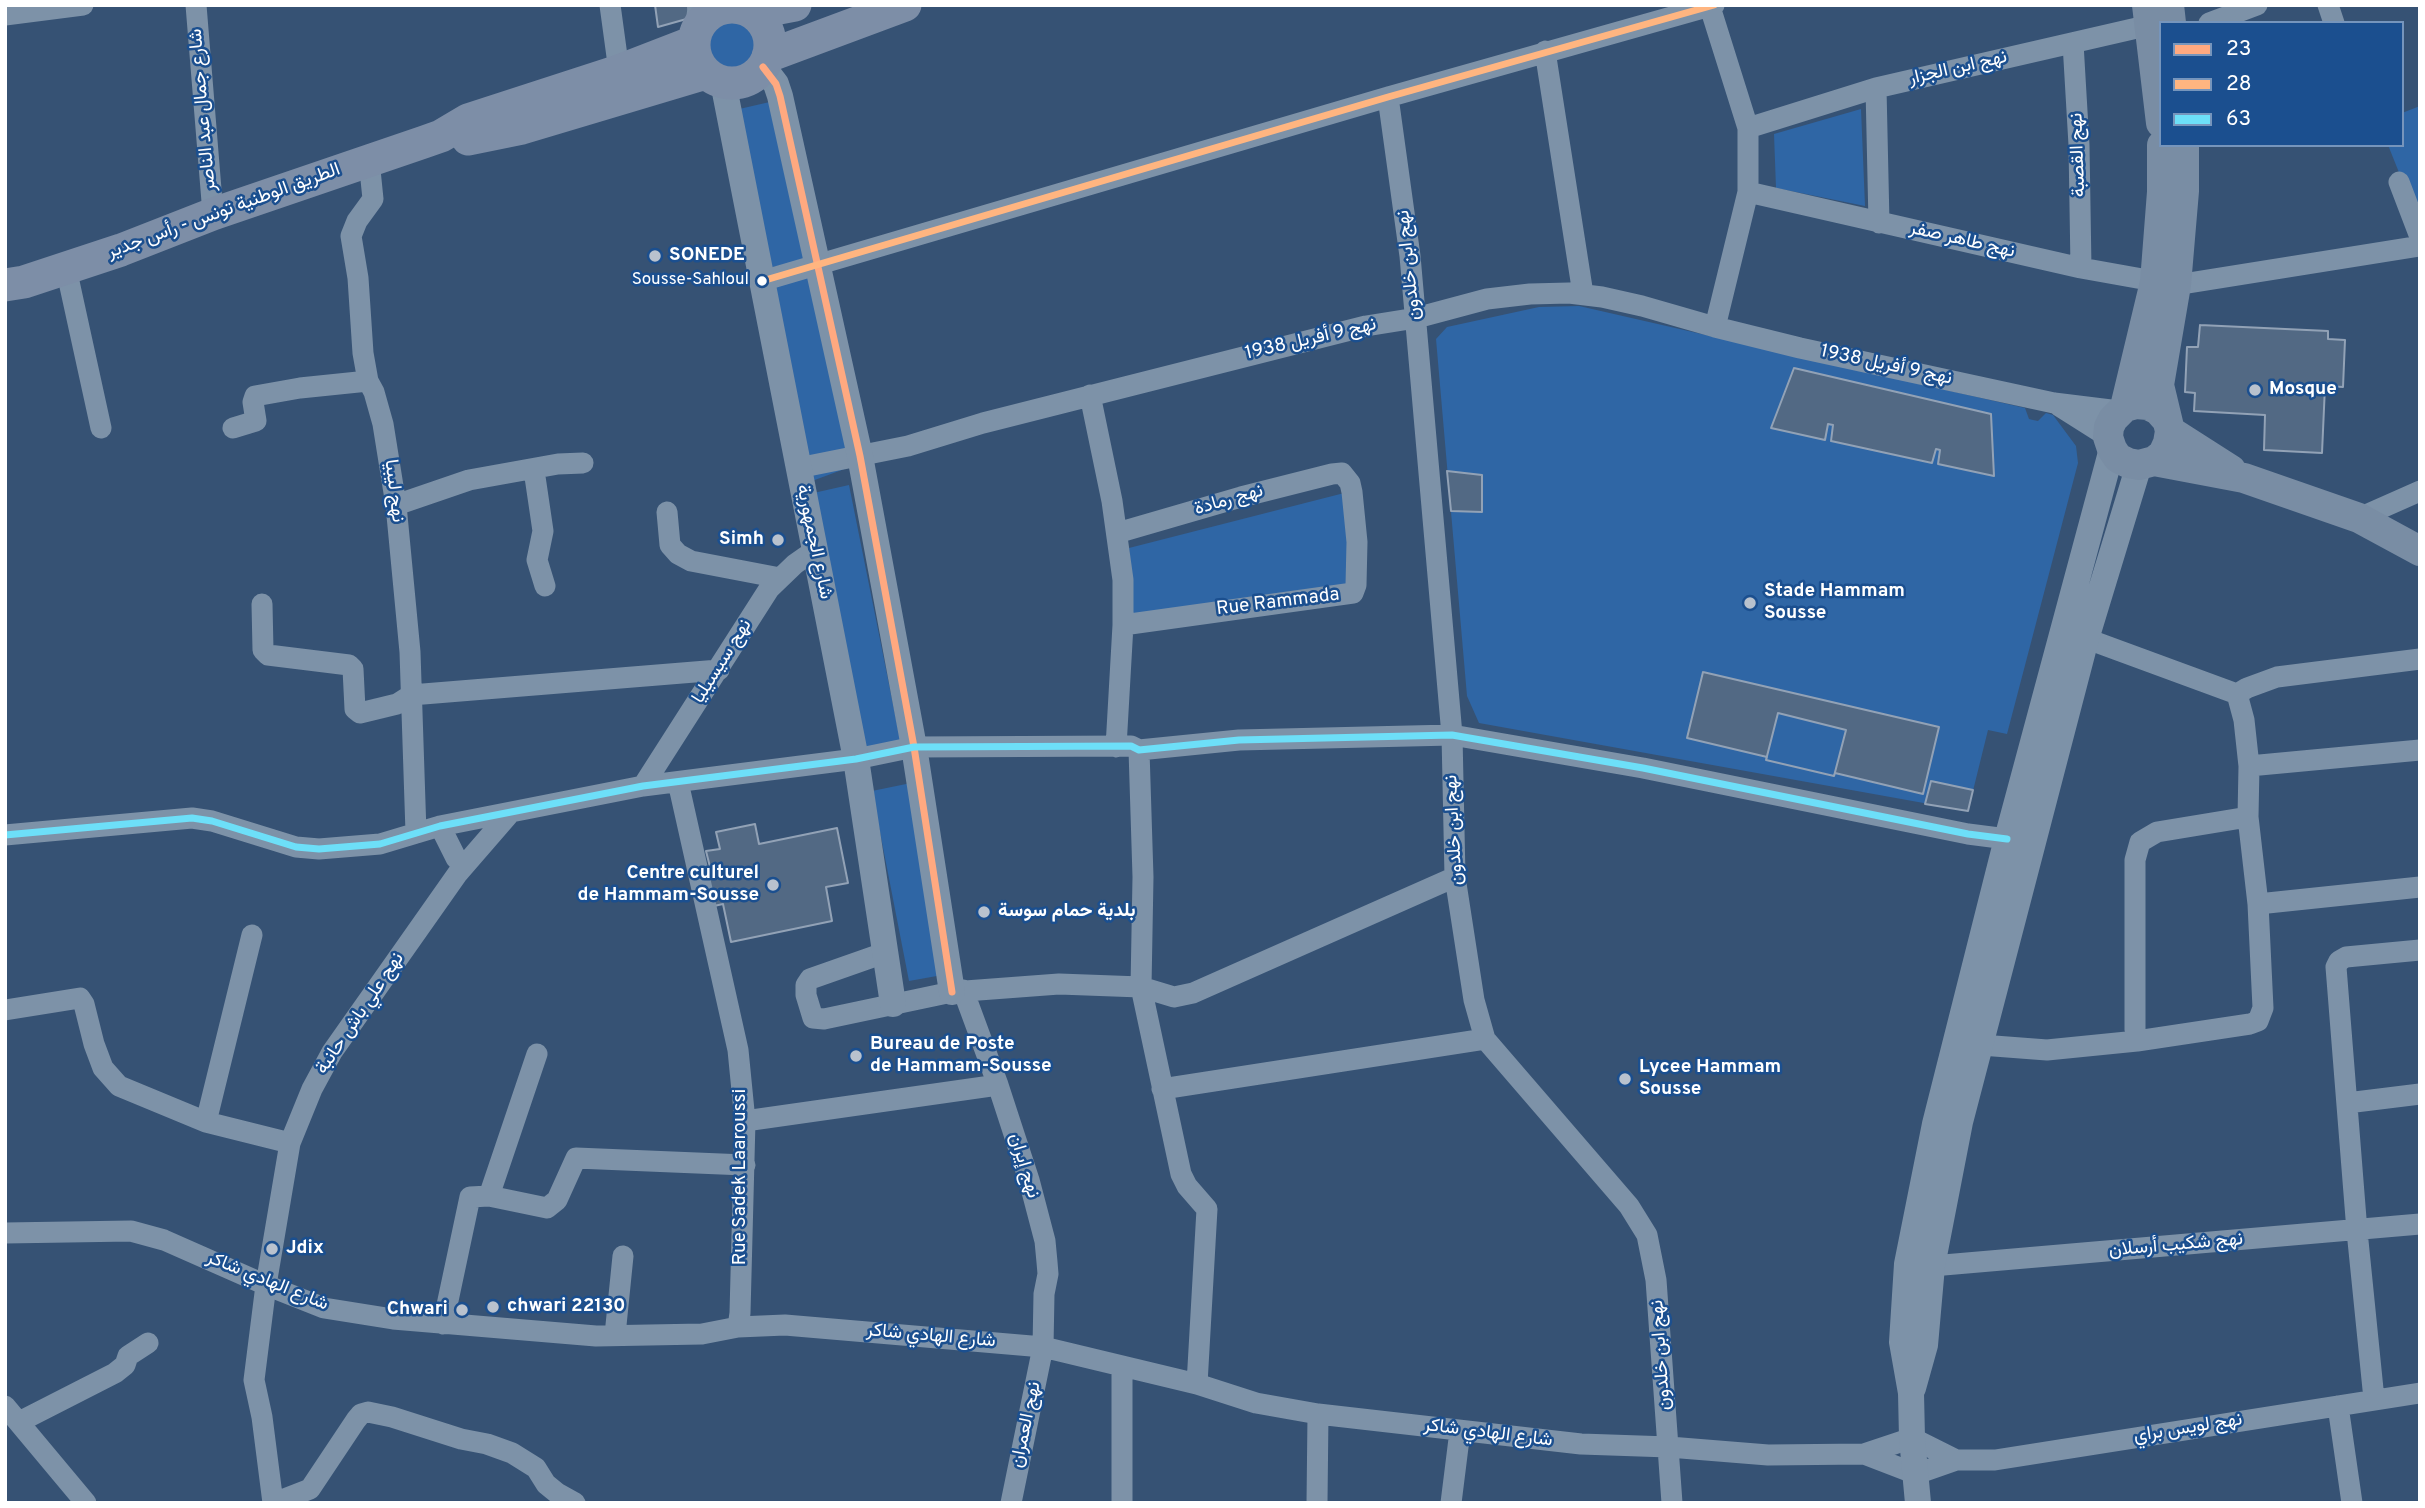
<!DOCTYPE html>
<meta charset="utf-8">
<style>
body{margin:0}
#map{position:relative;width:2425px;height:1508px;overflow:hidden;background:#365274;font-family:Overpass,sans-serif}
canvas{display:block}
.frame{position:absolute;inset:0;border:7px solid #fff;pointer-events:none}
.legend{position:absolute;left:2159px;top:21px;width:245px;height:126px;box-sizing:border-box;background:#1b4f8f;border:2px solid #7695bc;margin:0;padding:9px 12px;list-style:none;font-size:21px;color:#fff}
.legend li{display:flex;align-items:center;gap:14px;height:35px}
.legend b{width:35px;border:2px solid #7695bc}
</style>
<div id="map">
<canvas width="2425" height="1508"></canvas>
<div class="frame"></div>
<ul class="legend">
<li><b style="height:9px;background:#ffa980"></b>23</li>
<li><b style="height:9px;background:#ffb580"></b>28</li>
<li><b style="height:9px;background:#6ddff8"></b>63</li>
</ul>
</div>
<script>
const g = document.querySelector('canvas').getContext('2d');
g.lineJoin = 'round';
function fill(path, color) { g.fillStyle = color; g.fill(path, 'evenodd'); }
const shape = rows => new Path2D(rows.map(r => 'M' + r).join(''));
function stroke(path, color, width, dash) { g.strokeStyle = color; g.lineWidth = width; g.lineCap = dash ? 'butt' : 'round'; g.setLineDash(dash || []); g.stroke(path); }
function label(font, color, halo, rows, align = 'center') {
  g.font = font + ' Overpass,Vazirmatn,sans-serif'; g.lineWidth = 5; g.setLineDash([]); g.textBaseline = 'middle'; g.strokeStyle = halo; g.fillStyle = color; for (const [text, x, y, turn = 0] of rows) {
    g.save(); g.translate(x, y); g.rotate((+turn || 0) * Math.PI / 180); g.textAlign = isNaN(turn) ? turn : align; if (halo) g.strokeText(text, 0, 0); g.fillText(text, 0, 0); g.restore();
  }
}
const green = shape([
 '709 45a23 23 0 1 1 46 0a23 23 0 1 1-46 0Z',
 [774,101,808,259,769,268,735,110],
 [2420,106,2420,225,2388,145,2402,145,2402,113],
 [1861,109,1865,206,1776,188,1774,134],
 [810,276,858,464,793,488,754,288],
 [1579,306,2025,408,2029,419,2033,420,2038,421,2046,413,2053,415,2076,446,2078,463,2007,734,1988,730,1968,811,1479,723,1467,696,1436,339,1447,327,1539,307],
 [849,485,901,744,861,750,809,494],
 [1356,490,1362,583,1127,617,1133,598,1129,548],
 [911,783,948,974,909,981,872,791]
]);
const building = shape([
 [655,5,688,5,690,18,658,27,655,5],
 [2200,325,2328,331,2328,339,2345,340,2343,387,2325,386,2322,453,2264,450,2265,415,2194,411,2195,393,2185,392,2187,347,2198,347,2200,325],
 [1794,368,1991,414,1994,476,1938,464,1940,450,1936,449,1932,463,1831,441,1833,425,1828,424,1825,440,1771,428,1794,368],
 [1447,471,1482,475,1482,512,1451,511,1447,471],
 [1703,672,1939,727,1923,794,1835,773,1834,776,1766,760,1767,757,1687,738,1703,672],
 [1778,713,1846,730,1834,776,1766,760,1778,713],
 [1931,781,1973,790,1968,811,1925,804,1931,781],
 [755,824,759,844,837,828,848,883,826,887,832,921,731,942,723,904,714,906,706,868,710,867,706,851,720,849,716,832,755,824]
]);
const minor = shape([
 [196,5,213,214],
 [610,5,619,71],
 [2328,5,2334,23],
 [1710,7,1748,128,1748,192,1715,327],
 [5,15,83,5],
 [2209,23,2257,5],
 [2073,43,2079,145,2081,268],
 [1545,51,1583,294],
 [1876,88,1879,223],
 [1388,97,1410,256,1452,735,1455,877,1474,1000,1485,1039,1629,1206,1647,1235,1656,1280,1672,1503],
 [1748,128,1876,88,2163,22],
 [369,160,373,199,357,221,351,236,358,278,363,353,368,381,374,392,383,424,396,505,410,652,416,833],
 [2399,182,2420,237],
 [1748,192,2081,268,2176,285,2420,246],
 [66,268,101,428],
 [762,281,1388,97,1714,5],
 [1090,395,1112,501,1123,580,1123,625,1116,747],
 [2059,406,2108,437],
 [233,428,256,421,253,402,255,396,300,388,368,381],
 [798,468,908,446,983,423,1366,326,1416,318,1487,299,1530,294,1569,293,1602,297,1642,306,1715,327,1800,348,2054,403,2119,411],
 [534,470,543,531,537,560,545,586],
 [396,505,469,480,558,464,583,463],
 [667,512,670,545,678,554,691,561,780,578],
 [2359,518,2420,491],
 [1117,533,1241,497,1332,474,1342,473,1350,483,1352,492,1357,542,1356,585,1353,593,1123,625],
 [262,604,263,650,268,655,349,665,353,669,355,709,360,713,397,704,411,695,719,670],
 [2237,694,2247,688,2277,677,2420,659],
 [1139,750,1143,877,1141,987,1181,1174,1187,1186,1207,1209,1197,1384],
 [2249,766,2420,750],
 [678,782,738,1050,745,1121,740,1313,738,1327],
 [643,786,769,589,795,564,815,550],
 [440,826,456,858,464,866],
 [5,835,192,818,212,821,296,847,319,849,380,844,440,826,643,786,856,759,914,747,1131,746,1139,750,1239,740,1452,735,1643,768,1968,834,2007,839],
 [2258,904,2420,887],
 [884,953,810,979,806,985,806,995,813,1018,824,1019,952,992,1059,984,1141,987,1174,997,1193,993,1455,877],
 [963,990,998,1085,1029,1180,1045,1241,1047,1262,1048,1274,1044,1294,1043,1347,1011,1503],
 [5,1010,80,998,84,1004,94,1044,103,1068,119,1086,206,1122,290,1143],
 [2135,1030,2135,860,2140,842,2157,832,2248,817],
 [1981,1045,2047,1050,2137,1041,2250,1024,2258,1021,2263,1008,2258,904,2248,817,2249,766,2244,720,2237,694,2071,633],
 [1162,1089,1485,1039],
 [2347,1103,2420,1094],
 [745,1121,998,1085],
 [206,1122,252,935],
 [489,1196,537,1054],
 [5,1233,131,1231,164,1240,266,1285,324,1308,393,1319,596,1336,702,1334,738,1327,785,1325,1043,1347,1197,1384,1256,1403,1318,1414,1581,1444,1669,1447,1768,1455,1864,1454,1912,1438,1956,1460],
 [1932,1266,2420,1224],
 [443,1324,470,1197,489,1196,547,1208,557,1200,576,1158,745,1165],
 [615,1335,623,1256],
 [1122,1366,1122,1503],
 [2374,1399,2357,1231,2336,967,2339,961,2346,957,2420,950],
 [5,1406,86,1503],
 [2338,1406,2352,1503],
 [19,1422,115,1373,125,1365,128,1356,148,1343],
 [1864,1454,1916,1474,1956,1460,1995,1460,2420,1393],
 [273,1503,262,1417,254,1380,266,1285,290,1143,312,1089,332,1052,458,873,510,813],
 [274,1503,310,1489,356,1420,361,1414,368,1412,392,1417,461,1439,487,1444,512,1453,536,1468,546,1484,557,1493,575,1503],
 [1317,1503,1318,1414],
 [1451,1503,1460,1431]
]);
const tertiary = shape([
 [698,27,701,5],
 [763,67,776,84,780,96,860,456,914,747,952,992],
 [723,82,856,759,893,1004],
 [1913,1388,1925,1345,1932,1266,1960,1122,2086,639,2139,465],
 [1918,1503,1912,1438,1911,1393,1902,1342,1907,1264,1935,1124,2007,839,2112,449]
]);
const secondary = shape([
 [2147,5,2161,123],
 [2169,5,2171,23],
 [2125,407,2155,282,2162,192,2162,145],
 [2166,419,2158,410,2148,405,2136,404,2125,407,2113,419,2109,427,2108,437,2112,449,2118,458,2128,463,2139,465,2154,461,2163,454,2168,443,2170,431,2159,385,2176,285,2184,191,2184,145],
 [2170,431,2231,470],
 [2154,461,2244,478,2359,518,2420,551]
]);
const primary = shape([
 '694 45a38 38 0 1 1 76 0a38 38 0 1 1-76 0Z',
 [753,13,795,5],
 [768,56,905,5],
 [468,139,522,128,706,73],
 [5,285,24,282,121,250,213,214,424,142,441,136,468,120,619,71,694,42]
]);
const bus1 = shape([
 [763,67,776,84,780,96,860,456,914,747,952,992]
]);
const bus2 = shape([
 [762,281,1388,97,1714,5]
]);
const bus3 = shape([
 [5,835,192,818,212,821,296,847,319,849,380,844,440,826,643,786,856,759,914,747,1131,746,1139,750,1239,740,1452,735,1643,768,1968,834,2007,839]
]);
const markers = [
 [655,256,7,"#b9c2ce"],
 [762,281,6,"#fff"],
 [2255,390,7,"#b9c2ce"],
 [778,540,7,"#b9c2ce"],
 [1750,603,7,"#b9c2ce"],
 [773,885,7,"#b9c2ce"],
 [984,912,7,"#b9c2ce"],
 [856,1056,7,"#b9c2ce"],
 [1625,1079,7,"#b9c2ce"],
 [272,1249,7,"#b9c2ce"],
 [493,1307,7,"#b9c2ce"],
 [462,1310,7,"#b9c2ce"]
];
const busNames = [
 ["Sousse-Sahloul",749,281]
];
const streetNames = [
 ["نهج ابن الجزار",1958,69,-13],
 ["شارع جمال عبد الناصر",204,110,-95],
 ["نهج القصبة",2079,155,-92],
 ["الطريق الوطنية تونس - رأس جدير",224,212,-20],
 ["نهج طاهر صفر",1962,241,13],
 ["نهج ابن خلدون",1410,265,-96],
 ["نهج 9 أفريل 1938",1311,340,-13],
 ["نهج 9 أفريل 1938",1886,366,12],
 ["نهج ليبيا",393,491,83],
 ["نهج رمادة",1229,501,-16],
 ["شارع الجمهورية",813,542,78],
 ["Rue Rammada",1278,603,-7],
 ["نهج سيسيليا",723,662,-58],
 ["نهج ابن خلدون",1455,830,-93],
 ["نهج علي باش حانبة",361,1014,-56],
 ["نهج إيران",1023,1166,73],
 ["Rue Sadek Laaroussi",741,1177,-90],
 ["نهج شكيب أرسلان",2176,1246,-5],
 ["شارع الهادي شاكر",267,1282,22],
 ["شارع الهادي شاكر",931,1337,5],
 ["نهج ابن خلدون",1662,1355,-94],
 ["نهج العمران",1027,1425,-78],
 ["نهج لويس براي",2188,1429,-9],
 ["شارع الهادي شاكر",1488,1434,7]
];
const poiNames = [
 ["SONEDE",669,256],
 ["Mosque",2269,390],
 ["Simh",764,540,"right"],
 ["Stade Hammam",1764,592],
 ["Sousse",1764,614],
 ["Centre culturel",759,874,"right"],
 ["de Hammam-Sousse",759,896,"right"],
 ["بلدية حمام سوسة",998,912],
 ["Bureau de Poste",870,1045],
 ["de Hammam-Sousse",870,1067],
 ["Lycee Hammam",1639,1068],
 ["Sousse",1639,1090],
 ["Jdix",286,1249],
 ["chwari 22130",507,1307],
 ["Chwari",448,1310,"right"]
];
fill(green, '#2f66a5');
fill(building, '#526984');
stroke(building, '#92a2b6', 2);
stroke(minor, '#7d92a8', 21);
stroke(tertiary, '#7d92a8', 26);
stroke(secondary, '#798da4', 30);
stroke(primary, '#7d8ea7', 33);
stroke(bus1, '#ffa980', 7);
stroke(bus2, '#ffb580', 7);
stroke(bus3, '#6ddff8', 7);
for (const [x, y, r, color] of markers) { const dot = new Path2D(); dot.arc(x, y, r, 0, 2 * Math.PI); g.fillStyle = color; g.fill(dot); stroke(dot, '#1b4f8f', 2.5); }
label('17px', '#fff', '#1b4f8f', busNames, 'right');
label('19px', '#fff', '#1b4f8f', streetNames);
label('bold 19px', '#fff', '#1b4f8f', poiNames, 'left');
</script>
